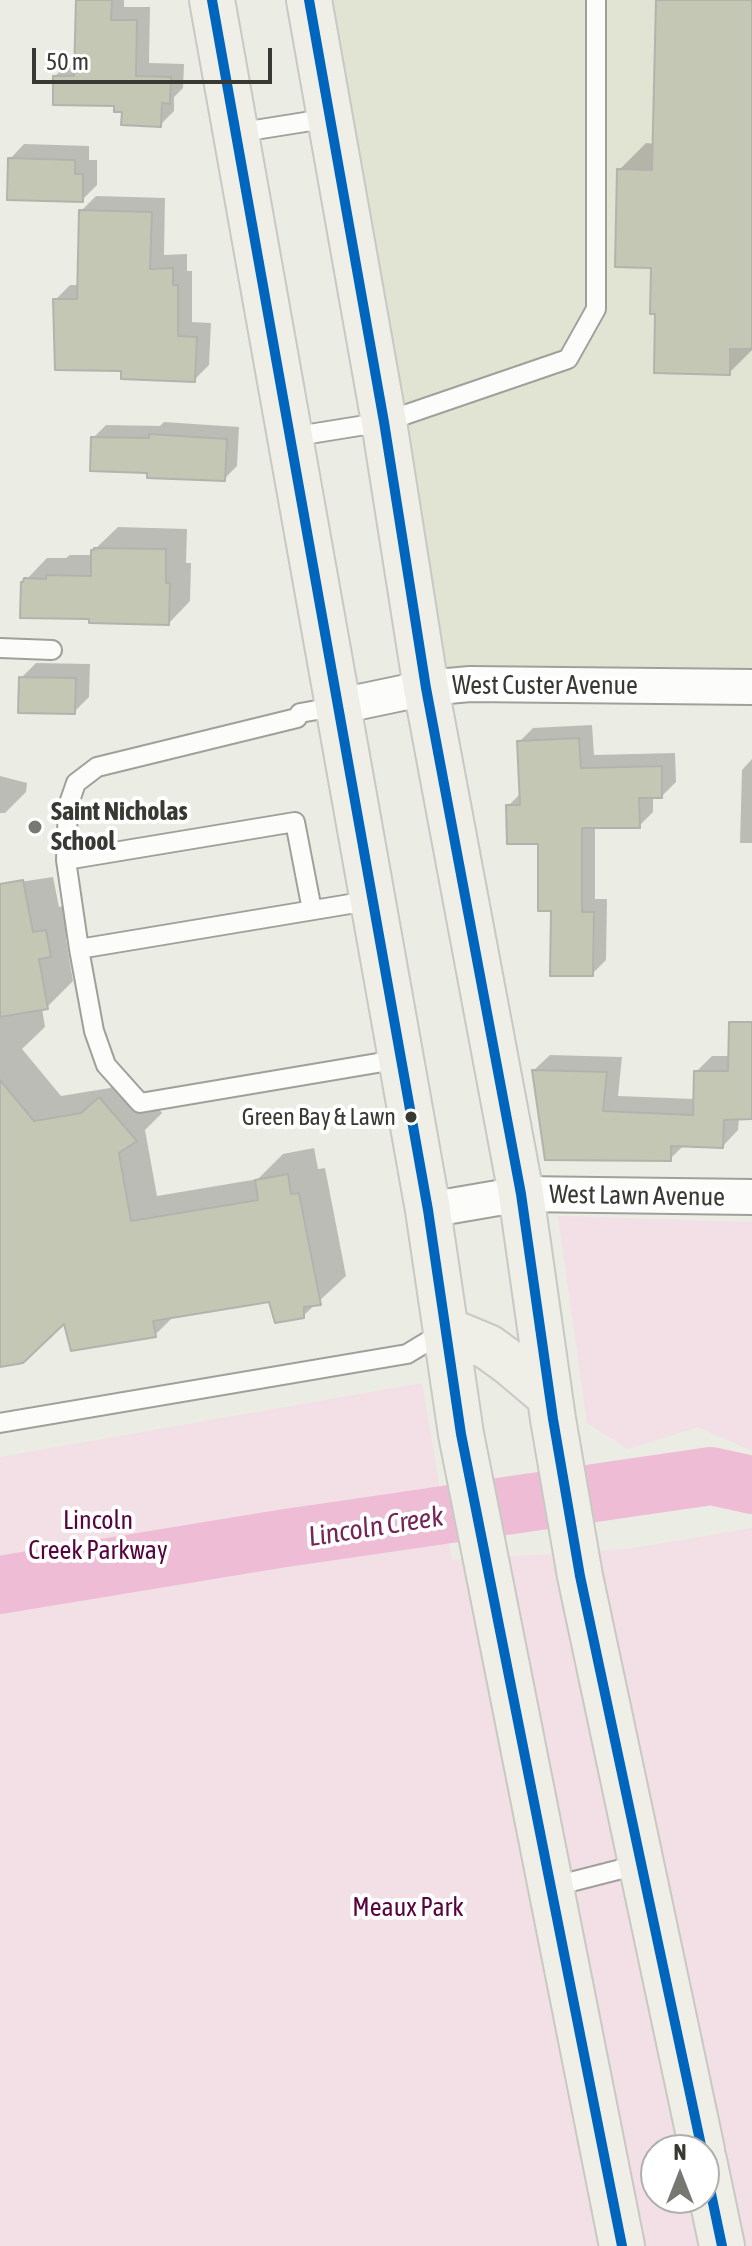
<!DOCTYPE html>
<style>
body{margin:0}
#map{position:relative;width:752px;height:2246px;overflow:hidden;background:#ebece4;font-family:"Asap Condensed",sans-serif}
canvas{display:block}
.north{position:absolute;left:640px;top:2134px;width:80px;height:80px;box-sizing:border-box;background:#fff;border:2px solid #afb0ad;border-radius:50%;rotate:0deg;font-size:22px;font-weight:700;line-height:32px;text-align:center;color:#383933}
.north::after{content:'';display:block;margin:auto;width:28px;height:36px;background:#777871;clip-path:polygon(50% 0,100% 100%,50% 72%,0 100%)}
.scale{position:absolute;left:32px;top:48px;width:240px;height:36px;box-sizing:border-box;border:4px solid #383933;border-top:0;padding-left:10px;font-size:24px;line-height:28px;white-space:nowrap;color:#383933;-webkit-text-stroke:6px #fff;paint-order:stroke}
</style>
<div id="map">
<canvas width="752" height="2246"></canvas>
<div class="north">N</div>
<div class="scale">50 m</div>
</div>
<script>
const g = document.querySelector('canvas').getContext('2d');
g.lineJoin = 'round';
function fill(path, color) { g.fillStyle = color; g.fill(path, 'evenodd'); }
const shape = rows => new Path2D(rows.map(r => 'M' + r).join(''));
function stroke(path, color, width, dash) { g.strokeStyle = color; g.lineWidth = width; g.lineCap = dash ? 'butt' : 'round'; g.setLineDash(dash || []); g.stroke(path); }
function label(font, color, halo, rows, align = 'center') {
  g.font = font + ' "Asap Condensed",sans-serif'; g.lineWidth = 8; g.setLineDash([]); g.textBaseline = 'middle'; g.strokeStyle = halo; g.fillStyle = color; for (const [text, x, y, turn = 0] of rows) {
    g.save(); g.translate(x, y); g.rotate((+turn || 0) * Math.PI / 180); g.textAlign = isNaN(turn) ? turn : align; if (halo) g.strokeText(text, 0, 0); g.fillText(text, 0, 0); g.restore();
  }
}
const built = shape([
 [307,0,752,0,752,687,426,688]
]);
const green = shape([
 [558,1216,752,1222,752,1451,698,1427,628,1449,587,1423],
 [422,1383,452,1560,628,1549,752,1528,752,2246,0,2246,0,1457],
 [656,2150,704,2150,704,2198,656,2198]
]);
const shadow = shape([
 [78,0,124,0,124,7,150,7,149,63,184,64,183,88,174,97,174,111,160,125,124,110,116,104,55,76,69,63,76,63],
 [658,0,752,0,752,350,729,373,657,312,653,266,619,170,646,143,655,144],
 [24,144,89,146,89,160,97,160,97,185,82,200,10,159],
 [96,196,165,198,164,255,187,254,187,271,192,271,192,322,211,323,209,365,194,380,123,369,55,300,70,285,79,285,81,211],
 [164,422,239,427,237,466,224,479,149,472,93,438,106,425,160,426],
 [118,527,187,529,186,563,191,563,190,601,169,623,91,617,23,583,47,558,66,558,70,555,93,555,93,551],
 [36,663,90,664,89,697,74,712,21,678],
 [592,725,594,755,675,753,676,782,662,796,653,796,653,812,639,826,595,826,595,899,607,899,606,960,592,974,553,909,540,842,508,806,522,792,519,742,533,728],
 [752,759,752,843,740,843,742,770],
 [0,776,27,783,26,792,5,813,0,813],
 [53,877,59,907,72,904,76,929,66,939,73,981,47,1007,42,1008,45,1027,22,1049,61,1096,110,1088,126,1072,162,1113,145,1130,157,1196,258,1179,283,1154,314,1148,318,1169,325,1168,346,1276,303,1316,270,1300,175,1315,155,1335,65,1320,0,1365,0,885],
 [752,1024,752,1118,739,1118,738,1130,723,1146,684,1145,670,1159,534,1070,550,1055,622,1057,618,1096,695,1099,696,1072,712,1056,731,1056]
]);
const river = shape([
 [0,1585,279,1539,711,1476,752,1485]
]);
const building = shape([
 [76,0,112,0,111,20,137,20,136,76,171,77,170,104,162,103,161,127,121,125,122,112,114,112,114,106,53,105,53,76,74,76,76,0],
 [656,0,752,0,752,349,730,349,730,375,654,373,655,314,650,314,651,268,615,267,617,169,652,170,656,0],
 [8,158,75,160,75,174,83,174,83,202,7,200,8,158],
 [79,210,152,212,150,269,173,268,173,285,178,285,178,336,197,337,195,382,121,379,121,371,55,370,53,299,77,299,79,210],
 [149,434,227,439,225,481,147,478,147,473,90,471,91,437,149,438,149,434],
 [94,548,166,549,166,583,170,583,169,625,89,623,89,619,20,618,21,582,23,582,24,578,46,579,46,575,91,576,91,550,94,550,94,548],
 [19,677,76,678,75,714,18,713,19,677],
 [579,738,581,768,662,766,662,798,639,798,640,828,582,828,582,912,594,912,593,976,550,976,551,911,538,911,538,844,507,844,506,805,520,805,517,741,579,738],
 [23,880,33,932,46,930,51,957,39,959,48,1009,0,1017,0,884,23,880],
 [729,1022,752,1022,752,1119,724,1120,723,1148,671,1146,671,1161,545,1160,532,1070,607,1072,603,1111,693,1115,694,1071,728,1071,729,1022],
 [0,1080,34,1121,81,1113,99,1097,137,1141,119,1153,131,1221,258,1200,255,1180,288,1174,291,1194,299,1193,321,1305,304,1307,304,1318,275,1323,269,1302,153,1321,156,1337,71,1351,64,1324,23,1363,0,1367,0,1080]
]);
const lane = shape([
 [236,133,330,118],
 [291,437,384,422,568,359,596,309,596,0],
 [0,648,52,650],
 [340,706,300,713,297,718,97,767,76,783,68,806,66,860,79,949,94,1031,106,1065,140,1103,401,1059],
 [66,860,295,822,312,910],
 [79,949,374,900],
 [0,1423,407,1354,445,1331],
 [551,1887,641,1864]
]);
const street = shape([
 [340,706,426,688,470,684,752,687],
 [428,1210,521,1194,752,1197]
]);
const primary = shape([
 [212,0,428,1210,461,1434,622,2246],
 [309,0,384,422,426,688,521,1194,553,1419,580,1576,702,2150],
 [447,1330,488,1347,510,1363,549,1396],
 [704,2160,722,2246]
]);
const bus1 = shape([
 [212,0,428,1210,461,1434,622,2246],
 [309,0,384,422,426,688,521,1194,553,1419,580,1576,702,2150],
 [704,2160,722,2246]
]);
const markers = [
 [35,827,8,"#777871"],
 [411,1117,7,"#383933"]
];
const busNames = [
 ["Green Bay & Lawn",396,1117]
];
const streetNames = [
 ["West Custer Avenue",545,686],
 ["West Lawn Avenue",637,1196,1]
];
const poiNames = [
 ["Saint Nicholas",51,812],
 ["School",51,842]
];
const parkNames = [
 ["Lincoln",98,1521],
 ["Creek Parkway",98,1551],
 ["Meaux Park",408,1908]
];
const waterNames = [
 ["Lincoln Creek",376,1527,-9]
];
fill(built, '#e1e3d3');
fill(green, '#f3dfe6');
fill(shadow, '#0003');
stroke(river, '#eebdd5', 58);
fill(building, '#c5c7b5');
stroke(building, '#b2b3ac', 2);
stroke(lane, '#a0a09a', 22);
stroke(street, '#a0a09a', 38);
stroke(primary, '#c8c9c5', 48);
stroke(lane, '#fcfcfb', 18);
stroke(street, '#fcfcfb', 34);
stroke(primary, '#efefe7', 44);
stroke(bus1, '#0065bd', 10);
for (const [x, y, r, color] of markers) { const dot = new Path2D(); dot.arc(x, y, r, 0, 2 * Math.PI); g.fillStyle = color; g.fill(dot); stroke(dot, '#fff', 3); }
label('24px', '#383933', '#fff', busNames, 'right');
label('26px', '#383933', '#fff', streetNames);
label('bold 26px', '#383933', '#fff', poiNames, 'left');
label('26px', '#57033d', '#fff', parkNames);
label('italic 28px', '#762557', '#fff', waterNames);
</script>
